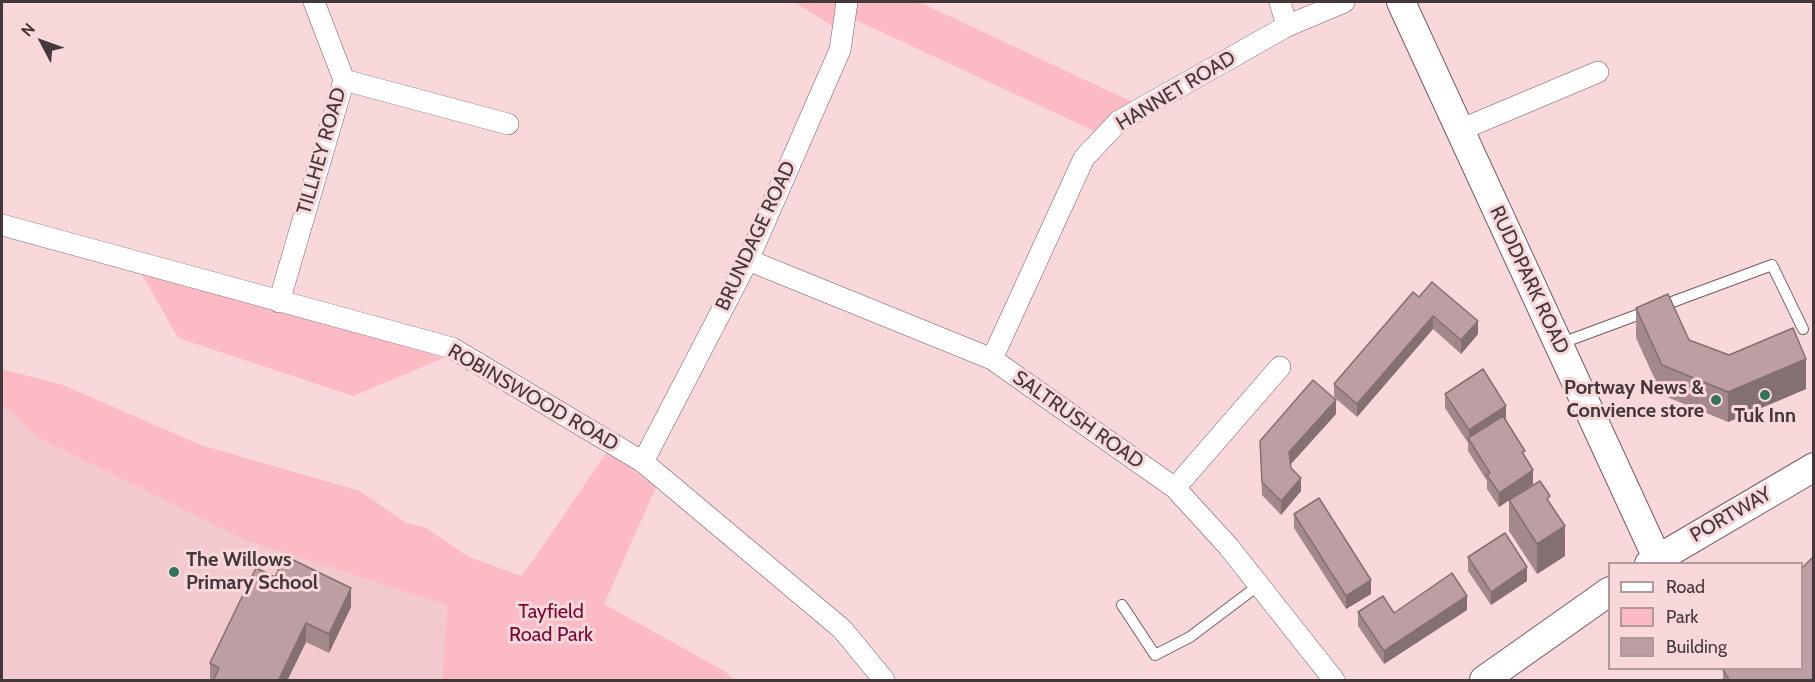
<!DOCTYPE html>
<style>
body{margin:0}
#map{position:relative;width:1815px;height:682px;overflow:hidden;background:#f9d8dc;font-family:Cabin,sans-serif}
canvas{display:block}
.frame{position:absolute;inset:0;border:3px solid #45383a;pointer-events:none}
.legend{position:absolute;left:1608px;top:562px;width:195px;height:108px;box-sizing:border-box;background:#f9d8dc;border:2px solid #b1989b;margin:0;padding:8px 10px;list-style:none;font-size:18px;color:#45383a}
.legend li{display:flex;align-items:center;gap:12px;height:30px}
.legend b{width:30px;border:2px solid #b1989b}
.north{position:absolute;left:12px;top:12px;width:60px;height:60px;-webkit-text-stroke:4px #f9d8dc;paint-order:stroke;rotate:311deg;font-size:16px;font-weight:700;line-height:24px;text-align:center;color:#45383a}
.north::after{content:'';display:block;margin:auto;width:21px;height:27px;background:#45383a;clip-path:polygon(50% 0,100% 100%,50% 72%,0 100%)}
</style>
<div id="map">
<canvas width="1815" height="682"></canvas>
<div class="frame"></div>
<ul class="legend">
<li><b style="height:8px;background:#fff"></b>Road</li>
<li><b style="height:16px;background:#fcbac5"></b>Park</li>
<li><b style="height:16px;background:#bd9ea3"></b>Building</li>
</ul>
<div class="north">N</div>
</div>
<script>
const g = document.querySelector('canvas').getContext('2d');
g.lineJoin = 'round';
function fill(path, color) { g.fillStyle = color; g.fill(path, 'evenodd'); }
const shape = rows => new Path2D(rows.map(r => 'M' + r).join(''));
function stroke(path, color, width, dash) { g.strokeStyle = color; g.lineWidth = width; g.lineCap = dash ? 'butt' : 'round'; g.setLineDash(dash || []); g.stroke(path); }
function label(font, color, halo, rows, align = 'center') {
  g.font = font + ' Cabin,sans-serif'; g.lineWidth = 6; g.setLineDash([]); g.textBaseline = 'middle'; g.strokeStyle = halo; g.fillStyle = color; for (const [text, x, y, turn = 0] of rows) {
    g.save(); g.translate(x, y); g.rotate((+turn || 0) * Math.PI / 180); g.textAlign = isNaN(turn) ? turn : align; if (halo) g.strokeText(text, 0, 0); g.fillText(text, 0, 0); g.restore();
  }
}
const built = shape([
 [2,408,12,412,40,439,245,540,449,605,442,680,2,680]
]);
const green = shape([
 [794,2,919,2,1143,107,1105,136,845,15,842,32],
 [137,266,444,358,353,396,178,338],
 [2,369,63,385,201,445,360,491,406,523,425,527,467,556,521,576,534,559,608,450,656,487,604,604,726,672,733,680,442,680,448,605,245,540,40,439,12,412,2,408]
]);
const lane = shape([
 [1559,344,1772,265,1803,329],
 [1122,605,1155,655,1190,637,1259,585]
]);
const street = shape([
 [1280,2,1287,26],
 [344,80,508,124],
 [1460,130,1598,72],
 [2,225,452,348,643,462,842,629,884,680],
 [748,260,992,359,1175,488,1228,546,1334,680],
 [279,302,344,80,314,2],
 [992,359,1084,158,1119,121,1287,26,1344,2],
 [643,462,748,260,840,50,847,2],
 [1175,488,1280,367]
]);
const secondary = shape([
 [1401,2,1657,558],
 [1649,564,1814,467],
 [1484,680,1610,591]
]);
const wall = shape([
 [1419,297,1478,334,1461,354,1433,329,1357,417,1334,397,1334,384],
 [1636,308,1689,340,1806,389,1728,422,1662,395,1636,338],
 [1445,394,1506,419,1506,420,1525,458,1533,484,1499,507,1487,489,1487,481,1468,451,1468,443,1445,408],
 [1336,414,1291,464,1291,468,1301,491,1281,515,1262,495,1260,441],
 [1509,500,1550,504,1565,556,1537,574,1509,531],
 [1294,514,1371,594,1346,609,1294,528],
 [1468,557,1527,581,1491,605,1468,571],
 [275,577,351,607,329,653,306,642,287,681,210,681,210,663],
 [1467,610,1384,664,1358,626,1358,612,1394,613],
 [1723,670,1814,681,1723,681]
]);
const shadedWall = shape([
 [1433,316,1433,329,1357,417,1357,404],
 [1478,321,1478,334,1461,354,1461,340],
 [1806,359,1806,389,1728,422,1728,392],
 [1336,400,1336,414,1289,466,1289,452],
 [1506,406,1506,419,1471,442,1469,438,1469,430],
 [1533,470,1533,484,1499,507,1499,493],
 [1301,478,1301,491,1281,515,1281,501],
 [1565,526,1565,556,1537,574,1537,544],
 [1527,567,1527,581,1491,605,1491,592],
 [1371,580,1371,594,1346,609,1346,596],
 [351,588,351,607,329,653,329,634],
 [1467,596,1467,610,1384,664,1384,651],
 [306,623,306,642,287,681,278,681]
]);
const building = shape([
 [1432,282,1478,321,1461,340,1433,316,1357,404,1334,384,1413,292,1419,297,1432,282],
 [1668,294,1689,340,1729,355,1793,328,1806,359,1728,392,1662,365,1636,308,1668,294],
 [1483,369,1506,406,1469,430,1445,394,1483,369],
 [1313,380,1336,400,1289,452,1291,468,1301,478,1281,501,1262,482,1260,441,1313,380],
 [1503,416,1525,451,1522,452,1533,470,1499,493,1487,475,1490,473,1468,438,1503,416],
 [1540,481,1550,496,1547,499,1565,526,1537,544,1509,500,1540,481],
 [1319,498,1371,580,1346,596,1294,514,1319,498],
 [1505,533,1527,567,1491,592,1468,557,1505,533],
 [285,556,351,588,329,634,306,623,278,681,213,681,219,668,210,663,256,568,275,577,285,556],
 [1814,556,1814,681,1730,681,1723,670,1723,669,1802,669,1802,568,1814,556],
 [1452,573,1467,596,1384,651,1358,612,1383,596,1394,613,1452,573]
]);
const markers = [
 [1765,395,6,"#35725e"],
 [1716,400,6,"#35725e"],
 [174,572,6,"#35725e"]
];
const streetNames = [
 ["HANNET ROAD",1176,91,-31],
 ["TILLHEY ROAD",322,151,-74],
 ["BRUNDAGE ROAD",756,236,-65],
 ["RUDDPARK ROAD",1529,280,65],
 ["ROBINSWOOD ROAD",533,398,30],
 ["SALTRUSH ROAD",1078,420,35],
 ["PORTWAY",1731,515,-30]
];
const poiNames = [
 ["Portway News &",1704,388],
 ["Convience store",1704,411],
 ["Tuk Inn",1765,416,"center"],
 ["The Willows",186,560,"left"],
 ["Primary School",186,583,"left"]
];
const parkNames = [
 ["Tayfield",551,612],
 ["Road Park",551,635]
];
fill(built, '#f1c9ce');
fill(green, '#fcbac5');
stroke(lane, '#775b5f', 12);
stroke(street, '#775b5f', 22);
stroke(secondary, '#775b5f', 30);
stroke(lane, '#fff', 10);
stroke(street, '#fff', 21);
stroke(secondary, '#fff', 28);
fill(wall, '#a3888c');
fill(shadedWall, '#846f72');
fill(building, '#bd9ea3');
stroke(building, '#846f72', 1.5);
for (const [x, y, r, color] of markers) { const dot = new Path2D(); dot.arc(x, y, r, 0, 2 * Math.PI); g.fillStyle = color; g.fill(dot); stroke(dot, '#f9d8dc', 2); }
label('20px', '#45383a', '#f9d8dc', streetNames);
label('bold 20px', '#45383a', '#f9d8dc', poiNames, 'right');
label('20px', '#780531', '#f9d8dc', parkNames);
</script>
